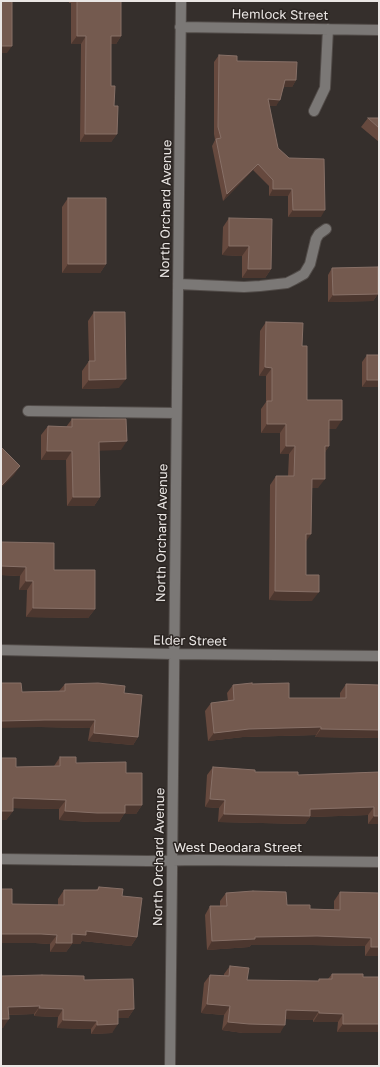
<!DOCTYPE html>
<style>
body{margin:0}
#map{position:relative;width:380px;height:1067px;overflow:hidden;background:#352f2c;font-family:"Golos Text",sans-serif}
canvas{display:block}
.frame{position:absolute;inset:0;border:2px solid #eae6e4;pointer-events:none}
</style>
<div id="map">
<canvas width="380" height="1067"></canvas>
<div class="frame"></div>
</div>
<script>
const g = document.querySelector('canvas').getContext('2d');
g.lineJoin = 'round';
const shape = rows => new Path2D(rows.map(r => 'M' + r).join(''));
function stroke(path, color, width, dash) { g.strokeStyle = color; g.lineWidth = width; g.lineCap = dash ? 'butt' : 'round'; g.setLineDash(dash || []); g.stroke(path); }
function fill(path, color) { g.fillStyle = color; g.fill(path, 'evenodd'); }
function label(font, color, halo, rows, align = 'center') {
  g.font = font + ' "Golos Text",sans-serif'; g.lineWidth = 3; g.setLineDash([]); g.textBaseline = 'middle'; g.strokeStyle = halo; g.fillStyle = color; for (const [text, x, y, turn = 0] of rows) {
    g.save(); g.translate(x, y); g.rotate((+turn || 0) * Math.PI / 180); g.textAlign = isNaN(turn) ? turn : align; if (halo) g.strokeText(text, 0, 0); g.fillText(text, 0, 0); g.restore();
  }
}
const minor = shape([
 [180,27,379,30],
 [314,111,325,88,328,29],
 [178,284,244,287,260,286,287,283,295,279,304,274,310,264,316,239,319,234,326,229],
 [28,411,176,413],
 [1,650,173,654,379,656],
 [1,859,148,861,197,860,379,862],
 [170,1066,181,1]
]);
const wall = shape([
 [69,1,121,1,121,36,116,44,111,44,111,86,114,106,117,134,111,142,80,142,81,44,71,44,71,3,69,3],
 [219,55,296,80,292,87,284,87,276,106,269,106,278,148,321,217,288,217,288,196,269,196,269,186,253,170,223,201,212,146,215,140,214,134,214,62],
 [368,118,379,118,379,142,361,127],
 [68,198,106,264,100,273,62,273,62,207],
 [229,218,271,269,265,278,242,278,242,256,222,255,223,227],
 [332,268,378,294,373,301,328,302,328,275],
 [94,312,119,388,82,389,82,371,89,361,88,321],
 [266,322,302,346,307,400,336,429,329,429,329,446,325,452,318,488,312,488,306,542,306,575,312,601,269,600,270,485,276,476,288,476,289,454,280,454,280,433,261,433,261,409,266,402,266,376,259,376,260,331],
 [367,355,379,387,362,387,362,362],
 [72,419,121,450,99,450,100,497,94,506,67,506,66,460,41,460,41,435,48,426,66,427],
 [1,542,54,570,95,609,88,618,26,617,27,590,19,590,20,576,1,575],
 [65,684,124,693,138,737,133,745,88,741,90,728,40,727,22,692,59,691],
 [252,684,289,698,340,698,340,693,346,684,379,685,379,738,315,737,316,735,243,737,208,741,205,711,211,703,228,701,227,693,233,685],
 [60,757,76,763,126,773,142,805,136,814,124,814,119,822,91,822,59,820,59,809,13,808,13,811,6,820,1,820,1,758,16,767,54,766],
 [213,767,255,772,298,775,379,772,379,824,368,824,368,815,310,817,305,824,218,822,219,808,205,807,207,775],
 [99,887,122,896,137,937,131,946,82,941,80,944,72,944,66,952,50,952,50,944,35,943,1,943,1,889,12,904,58,905,58,899,64,890,96,890],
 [340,892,379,893,379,956,365,956,365,946,311,945,251,945,249,947,207,950,205,915,210,906,220,906,220,901,226,893,287,905,310,909,334,909,334,901],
 [230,966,247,980,318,981,319,979,328,979,332,974,363,977,379,977,379,1032,337,1032,338,1022,313,1022,313,1020,286,1019,280,1033,243,1033,222,1030,224,1015,201,1013,204,983,210,975,224,976,224,974],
 [1,976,84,980,134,1009,128,1018,118,1018,112,1033,91,1034,91,1029,57,1028,58,1017,34,1016,34,1014,8,1015,3,1028,1,1028]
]);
const shadedWall = shape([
 [77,36,86,36,81,44,71,44],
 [111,36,121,36,116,44,105,44],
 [1,46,12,46,7,53,1,53],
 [285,80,296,80,292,87,281,87],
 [268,99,280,100,276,106,263,106],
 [85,134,117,134,111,142,80,142],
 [258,164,253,170,223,201,227,194],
 [273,189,292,189,288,196,269,196],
 [293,210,325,210,321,217,288,217],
 [229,246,249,246,242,256,222,255],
 [68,264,106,264,100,273,62,273],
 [248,269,271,269,265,278,242,278],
 [378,294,373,301,328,302,333,295],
 [265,367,272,368,266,376,259,376],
 [126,379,119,388,82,389,89,380],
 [367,380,379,380,379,387,362,387],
 [329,420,342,420,336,429,323,429],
 [267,424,286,424,280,433,261,433],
 [127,441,121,450,93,451,99,442],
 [286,446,295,446,289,454,280,454],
 [325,446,329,446,323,455],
 [47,451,72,451,66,460,41,460],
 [20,466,14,475,1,488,1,486],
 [312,479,325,479,318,488,306,488],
 [73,497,100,497,94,506,67,506],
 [306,534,311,534,305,543],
 [1,566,26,567,20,576,1,575],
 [26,581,33,581,27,590,19,590],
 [275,591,319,592,312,601,269,600],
 [33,608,95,609,88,618,26,617],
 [45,720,95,720,90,728,40,727,1,728,1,721],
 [321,727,316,735,243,737,208,741,214,733,249,729],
 [321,729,379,730,379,738,315,737],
 [94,733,138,737,133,745,88,741],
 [13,798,66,800,59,809,6,808],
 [210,799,225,800,219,808,205,807],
 [125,805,142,805,136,814,124,814,119,822,91,822,59,820,65,811],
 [374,807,368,815,310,817,305,824,218,822,224,814],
 [1,811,13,811,6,820,1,820],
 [374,816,379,816,379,824,368,824],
 [86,931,137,937,131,946,82,941,80,944,72,944,66,952,50,952,56,943,72,934],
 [1,934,41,934,57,935,50,944,35,943,1,943],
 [317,936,371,938,365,946,311,945,251,945,249,947,207,950,212,941,255,937],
 [371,947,379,947,379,956,365,956],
 [207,1004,230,1006,224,1015,201,1013],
 [40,1006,34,1014,2,1015,8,1007],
 [39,1008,63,1009,58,1017,34,1016],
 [134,1009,128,1018,112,1018,118,1010],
 [286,1010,319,1011,313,1020,280,1019],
 [319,1013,343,1014,338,1022,313,1022],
 [1,1019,9,1019,3,1028,1,1028],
 [63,1020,97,1021,91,1029,57,1028],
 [228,1022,285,1025,280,1033,243,1033,222,1030],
 [118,1024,112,1033,91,1034,97,1025],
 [343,1024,379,1024,379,1032,337,1032]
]);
const building = shape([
 [1,1,12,1,12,46,1,46,1,1],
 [77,1,121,1,121,36,111,36,111,86,115,86,114,106,118,106,117,134,85,134,86,36,77,36,77,1],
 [219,55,237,56,237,61,297,62,296,80,285,80,280,100,268,99,278,148,289,158,324,159,325,210,293,210,292,189,273,189,273,180,258,164,227,194,216,139,221,138,218,127,219,55],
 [368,118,379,118,379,128,368,118],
 [68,198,106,198,106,264,68,264,68,198],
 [229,218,272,219,271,269,248,269,249,246,229,246,229,218],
 [378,267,378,294,333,295,332,268,378,267],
 [94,312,125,312,126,379,89,380,89,361,95,361,94,312],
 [266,322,303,323,302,346,307,346,307,400,342,400,342,420,329,420,329,446,325,446,325,479,312,479,311,534,306,534,306,575,319,575,319,592,275,591,276,476,294,476,295,446,286,446,286,424,267,424,267,401,272,401,272,368,265,367,266,322],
 [367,355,379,355,379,380,367,380,367,355],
 [72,419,126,419,127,441,99,442,100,497,73,497,72,451,47,451,48,426,72,427,72,419],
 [1,447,20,466,1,486,1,447],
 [1,542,54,543,54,570,95,570,95,609,33,608,33,581,26,581,26,567,1,566,1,542],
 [1,683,21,683,22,692,65,691,65,684,98,683,125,686,124,693,142,695,138,737,94,733,95,720,45,720,1,721,1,683],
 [252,683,252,684,289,683,289,698,346,698,346,684,379,685,379,730,321,729,321,727,249,729,214,733,211,703,234,700,233,685,252,683],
 [60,757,76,757,76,763,126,762,126,773,142,773,142,805,125,805,125,813,97,813,65,811,66,800,13,798,13,811,1,811,1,758,16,758,16,767,60,766,60,757],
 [213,767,255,770,255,772,298,772,298,775,379,772,379,816,374,816,374,807,310,809,310,816,224,814,225,800,210,799,213,767],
 [99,887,123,889,122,896,142,898,137,937,86,931,86,935,72,934,72,943,56,943,57,935,41,934,1,934,1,889,12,889,12,904,64,905,64,890,98,890,99,887],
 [253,891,286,892,287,905,310,905,310,909,340,910,340,892,379,893,379,947,371,947,371,938,317,936,255,937,255,939,212,941,210,906,227,906,226,893,253,891],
 [230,966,249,968,247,980,319,981,319,979,332,979,332,974,363,974,363,977,379,977,379,1024,343,1024,343,1014,319,1013,319,1011,286,1010,285,1025,249,1024,228,1022,230,1006,207,1004,210,975,229,976,230,966],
 [42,975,84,976,84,980,133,979,134,1009,118,1010,118,1024,97,1025,97,1021,63,1020,63,1009,39,1008,40,1006,8,1007,9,1019,1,1019,1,976,42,975]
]);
const streetNames = [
 ["Hemlock Street",280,15,1],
 ["North Orchard Avenue",166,209,-89],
 ["North Orchard Avenue",162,533,-89],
 ["Elder Street",190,641,1],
 ["West Deodara Street",238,848],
 ["North Orchard Avenue",159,857,-89]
];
stroke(minor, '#524c49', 12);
stroke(minor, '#7b7876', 10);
fill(wall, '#66493e');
fill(shadedWall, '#4c372f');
fill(building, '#745a4f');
stroke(building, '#877067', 1);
label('13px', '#eae6e4', '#2b2522', streetNames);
</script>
